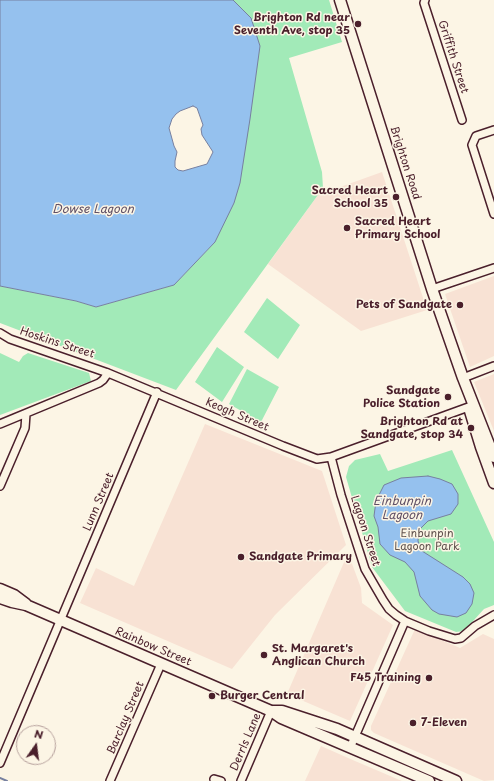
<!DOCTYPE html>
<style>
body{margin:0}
#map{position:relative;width:494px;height:781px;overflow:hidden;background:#fcf5e5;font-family:"Playpen Sans",sans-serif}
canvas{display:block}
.north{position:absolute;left:16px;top:725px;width:40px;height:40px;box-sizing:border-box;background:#fcf5e5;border:1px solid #b59f9b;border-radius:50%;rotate:14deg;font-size:11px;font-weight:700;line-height:16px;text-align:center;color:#4a1f2b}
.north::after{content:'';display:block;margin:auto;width:14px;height:18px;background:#4a1f2b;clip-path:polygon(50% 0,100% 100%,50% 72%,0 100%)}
</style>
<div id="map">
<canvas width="494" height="781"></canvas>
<div class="north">N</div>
</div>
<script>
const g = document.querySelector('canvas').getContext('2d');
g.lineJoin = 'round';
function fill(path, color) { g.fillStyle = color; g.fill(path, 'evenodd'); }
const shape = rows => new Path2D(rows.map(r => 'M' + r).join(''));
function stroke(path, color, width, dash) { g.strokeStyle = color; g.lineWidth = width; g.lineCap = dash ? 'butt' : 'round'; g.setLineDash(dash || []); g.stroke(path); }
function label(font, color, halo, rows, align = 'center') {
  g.font = font + ' "Playpen Sans",sans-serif'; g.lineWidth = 3; g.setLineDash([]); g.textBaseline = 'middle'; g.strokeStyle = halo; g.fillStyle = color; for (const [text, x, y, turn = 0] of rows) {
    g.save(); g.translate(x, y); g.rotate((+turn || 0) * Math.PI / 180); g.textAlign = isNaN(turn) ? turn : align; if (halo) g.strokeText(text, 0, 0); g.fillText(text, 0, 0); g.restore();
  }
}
const built = shape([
 [382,172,427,310,361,331,268,264,323,188,329,191],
 [494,276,494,356,470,367,445,294],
 [494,374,494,431,474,382],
 [205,424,322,471,346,545,275,615,232,669,80,603,96,568,134,586],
 [348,553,361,588,362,603,393,625,350,721,287,694],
 [415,629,460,648,483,634,494,639,494,780,484,781,374,733,371,730,371,726],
 [321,746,355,761,402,781,305,781]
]);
const green = shape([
 [233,0,329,0,342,42,289,58,322,172,323,188,176,390,0,323,0,286,76,301,96,307,174,285,215,242,251,18],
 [267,298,300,325,278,359,244,332],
 [217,347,244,367,222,402,195,382],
 [0,353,19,362,23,356,28,353,89,373,91,381,0,415],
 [247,369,279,387,261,422,229,404],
 [452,450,494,542,494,605,484,609,464,631,456,632,405,611,372,567,346,477,349,466,355,460,380,454,388,471]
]);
const water = shape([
 [0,0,233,0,251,18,260,46,250,119,240,183,234,203,215,242,174,285,96,307,76,301,0,286,0,0],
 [193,106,197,108,203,125,201,129,202,135,213,152,207,164,183,171,178,170,175,167,175,161,177,152,174,146,169,128,172,119,176,114,180,111,193,106],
 [428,476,440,479,452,484,458,494,458,504,451,514,428,521,419,530,418,541,422,551,463,577,470,584,474,593,472,604,466,613,457,617,439,614,432,610,420,596,414,572,405,562,390,555,380,544,378,527,374,516,376,501,384,485,401,478,428,476]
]);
const stream = shape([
 [0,778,7,781]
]);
const minor = shape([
 [425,0,424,3,462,120],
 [494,130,476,136,472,145,494,214],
 [432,289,494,268],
 [0,333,10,339,108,373,283,446,317,459,331,457,474,405],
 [463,378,494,366],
 [0,424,99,383,103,380,108,373],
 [331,457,341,495,365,569,383,600,389,609,396,615,405,621,429,631,455,639,461,638,475,626,494,615],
 [0,486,25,428,26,414],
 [350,748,405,621],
 [0,763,157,392],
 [214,779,221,781],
 [110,781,161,664],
 [241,781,271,711]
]);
const secondary = shape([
 [340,0,432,289,463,378,494,457],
 [470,411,481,447,494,483],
 [0,589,14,595,26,604],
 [0,598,12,602,26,605,271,711,281,718,429,781],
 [273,711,282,711,337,729,456,781]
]);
const markers = [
 [358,24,4,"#4a1f2b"],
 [396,197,4,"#4a1f2b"],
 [347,228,4,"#4a1f2b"],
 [460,305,4,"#4a1f2b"],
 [448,397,4,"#4a1f2b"],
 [471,428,4,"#4a1f2b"],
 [241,557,4,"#4a1f2b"],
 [264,655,4,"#4a1f2b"],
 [429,678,4,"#4a1f2b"],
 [212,696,4,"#4a1f2b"],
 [413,723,4,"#4a1f2b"]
];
const poiNames = [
 ["Brighton Rd near",350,18],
 ["Seventh Ave, stop 35",350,31],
 ["Sacred Heart",388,191],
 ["School 35",388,204],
 ["Sacred Heart",355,222,"left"],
 ["Primary School",355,235,"left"],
 ["Pets of Sandgate",452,305],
 ["Sandgate",440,391],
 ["Police Station",440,404],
 ["Brighton Rd at",463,422],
 ["Sandgate, stop 34",463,435],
 ["Sandgate Primary",249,557,"left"],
 ["St. Margaret's",272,649,"left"],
 ["Anglican Church",272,662,"left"],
 ["F45 Training",421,678],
 ["Burger Central",220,696,"left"],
 ["7-Eleven",421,723,"left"]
];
const streetNames = [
 ["Griffith Street",453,57,72],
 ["Brighton Road",405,163,72],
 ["Hoskins Street",57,343,18],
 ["Keogh Street",237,415,23],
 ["Lunn Street",99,502,-67],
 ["Lagoon Street",365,531,72],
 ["Rainbow Street",153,647,23],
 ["Barclay Street",126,718,-67],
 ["Derrls Lane",246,742,-67]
];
const parkNames = [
 ["Einbunpin",427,534],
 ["Lagoon Park",427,547]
];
const waterNames = [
 ["Dowse Lagoon",93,210],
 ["Einbunpin",402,502],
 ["Lagoon",402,516]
];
fill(built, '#f8e2d4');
fill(green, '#a2eab8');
fill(water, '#95c1ee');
stroke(water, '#7780a0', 1);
stroke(stream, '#7780a0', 2);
stroke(minor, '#4a1f2b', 10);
stroke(secondary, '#4a1f2b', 13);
stroke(minor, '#fcf5e5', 7);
stroke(secondary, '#fcf5e5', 10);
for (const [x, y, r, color] of markers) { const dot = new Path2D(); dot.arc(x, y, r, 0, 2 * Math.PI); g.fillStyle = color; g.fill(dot); stroke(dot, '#fcf5e5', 1.5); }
label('bold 11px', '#4a1f2b', '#fcf5e5', poiNames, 'right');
label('11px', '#4a1f2b', '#fcf5e5', streetNames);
label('11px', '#60524e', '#fcf5e5', parkNames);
label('italic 12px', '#605066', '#fcf5e5', waterNames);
</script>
